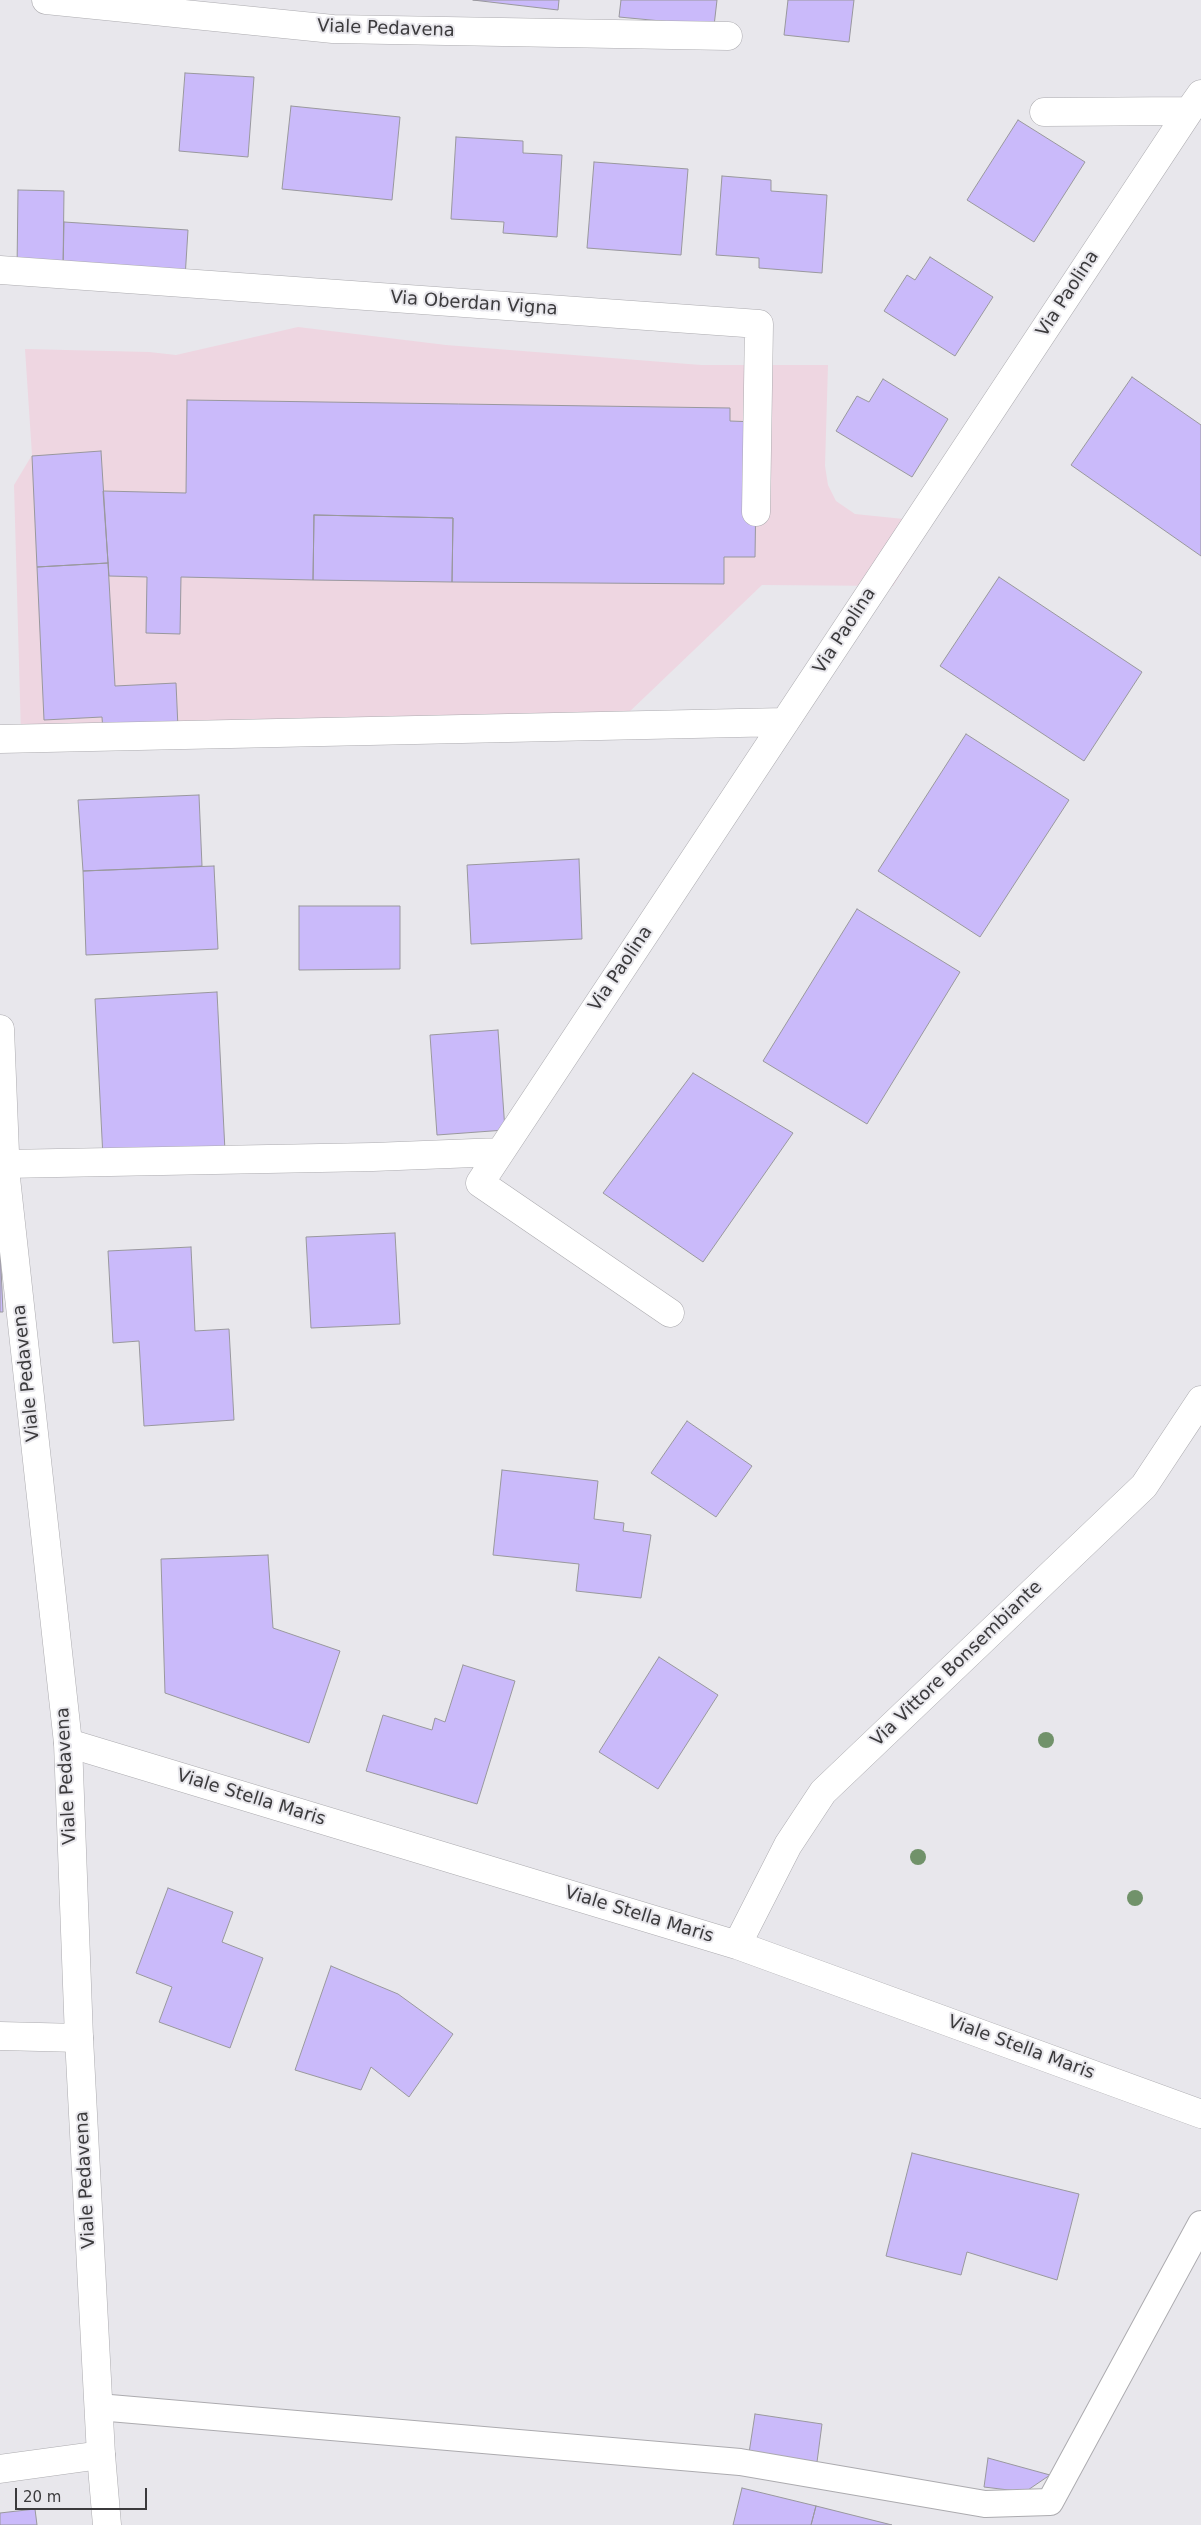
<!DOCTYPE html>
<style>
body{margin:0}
#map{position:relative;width:1201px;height:2525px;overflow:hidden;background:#e8e7ec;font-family:"DejaVu Sans",sans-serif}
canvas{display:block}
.scale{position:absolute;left:15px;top:2488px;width:132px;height:22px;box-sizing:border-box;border:2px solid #3b3a3c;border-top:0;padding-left:6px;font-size:15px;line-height:18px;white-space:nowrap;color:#3b3a3c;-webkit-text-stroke:4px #e8e7ec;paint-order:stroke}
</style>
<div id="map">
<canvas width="1201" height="2525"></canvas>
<div class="scale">20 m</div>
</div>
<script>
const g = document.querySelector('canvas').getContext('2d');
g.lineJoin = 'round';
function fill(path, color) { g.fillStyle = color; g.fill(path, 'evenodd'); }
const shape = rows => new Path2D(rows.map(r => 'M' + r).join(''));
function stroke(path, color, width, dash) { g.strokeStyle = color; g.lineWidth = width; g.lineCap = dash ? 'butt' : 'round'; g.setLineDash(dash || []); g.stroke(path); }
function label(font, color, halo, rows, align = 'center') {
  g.font = font + ' "DejaVu Sans",sans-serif'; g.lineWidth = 4; g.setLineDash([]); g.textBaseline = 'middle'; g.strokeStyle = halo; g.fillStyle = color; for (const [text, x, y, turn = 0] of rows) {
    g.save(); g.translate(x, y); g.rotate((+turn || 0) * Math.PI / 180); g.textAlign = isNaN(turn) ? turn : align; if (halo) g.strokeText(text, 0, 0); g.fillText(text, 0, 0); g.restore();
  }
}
const industrial = shape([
 [298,327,446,345,701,365,828,365,825,466,828,485,836,501,855,514,933,522,893,586,762,585,602,738,21,735,14,485,32,455,25,349,149,352,176,355]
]);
const building = shape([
 [473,0,559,0,558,10,473,0],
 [621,0,717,0,714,26,619,17,621,0],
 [788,0,854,0,849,42,784,35,788,0],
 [185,73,254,77,248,157,179,151,185,73],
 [291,106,400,117,392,200,282,189,291,106],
 [1018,120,1085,162,1034,242,967,200,1018,120],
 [456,137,523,141,523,153,562,155,557,237,503,233,504,222,451,219,456,137],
 [594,162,688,169,681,255,587,248,594,162],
 [722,176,771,180,771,191,827,195,822,273,759,268,759,258,716,255,722,176],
 [18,190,64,191,63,270,17,270,18,190],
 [64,222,188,230,185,278,63,270,64,222],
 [930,257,993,297,955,356,884,311,907,275,915,280,930,257],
 [1132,377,1201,425,1201,556,1071,465,1132,377],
 [883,379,948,419,912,477,836,431,857,396,869,402,883,379],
 [187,400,730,408,730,421,757,422,755,557,724,557,724,584,452,582,453,518,314,515,313,580,181,577,180,634,146,633,147,577,109,576,103,491,186,493,187,400],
 [101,451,108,563,37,567,32,456,101,451],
 [314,515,453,518,452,582,313,580,314,515],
 [108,563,115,686,176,683,178,728,103,732,102,717,44,720,37,567,108,563],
 [999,577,1142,672,1084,761,940,666,999,577],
 [966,734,1069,800,980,937,878,871,966,734],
 [199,795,202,866,83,871,78,800,199,795],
 [579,859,582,939,471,944,467,865,579,859],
 [214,866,218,949,86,955,83,871,214,866],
 [299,906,400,906,400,969,299,970,299,906],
 [857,909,960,972,867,1124,763,1061,857,909],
 [217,992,225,1151,103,1158,95,999,217,992],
 [498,1030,505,1130,437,1135,430,1035,498,1030],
 [693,1073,793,1133,703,1262,603,1193,693,1073],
 [395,1233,400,1324,311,1328,306,1237,395,1233],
 [0,1246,3,1312,0,1312,0,1246],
 [191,1247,195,1331,229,1329,234,1420,144,1426,139,1341,113,1343,108,1251,191,1247],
 [687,1421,752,1466,716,1517,651,1473,687,1421],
 [502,1470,598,1481,594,1519,624,1523,623,1531,651,1535,641,1598,576,1591,579,1564,493,1555,502,1470],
 [268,1555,273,1628,340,1651,309,1743,165,1693,161,1559,268,1555],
 [659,1657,718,1695,658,1789,599,1752,659,1657],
 [463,1665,515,1681,477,1804,366,1771,383,1715,432,1730,435,1718,445,1722,463,1665],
 [168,1888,233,1912,222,1942,263,1958,230,2048,159,2022,172,1987,136,1973,168,1888],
 [331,1966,398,1994,453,2034,409,2097,371,2067,361,2090,295,2070,331,1966],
 [912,2153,1079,2194,1057,2280,967,2252,961,2275,886,2256,912,2153],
 [755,2414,822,2424,817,2462,749,2453,755,2414],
 [988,2458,1050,2475,1025,2492,984,2487,988,2458],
 [742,2488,816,2506,811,2525,733,2525,742,2488],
 [816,2506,892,2525,811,2525,816,2506],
 [35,2509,37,2525,0,2525,0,2513,35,2509]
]);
const service = shape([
 [98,2407,740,2462,985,2504,1050,2502,1201,2224]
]);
const minor = shape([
 [46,0,333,29,728,36],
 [1044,112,1189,111,1201,94],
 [0,270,759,324,756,512],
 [0,739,785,722],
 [5,1164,373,1157,500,1152],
 [670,1313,480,1183,1189,111],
 [68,1743,737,1945,1201,2114],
 [737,1945,788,1845,823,1792,1144,1486,1201,1400],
 [0,2036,79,2038],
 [0,2469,101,2455]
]);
const secondary = shape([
 [0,1029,6,1178,68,1743,79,2038,101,2455,107,2525]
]);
const trees = [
 [1046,1740],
 [918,1857],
 [1135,1898]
];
const streetNames = [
 ["Viale Pedavena",386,29,2],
 ["Via Paolina",1068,294,-57],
 ["Via Oberdan Vigna",474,304,4],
 ["Via Paolina",845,631,-57],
 ["Via Paolina",621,969,-56],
 ["Viale Pedavena",27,1373,-96],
 ["Via Vittore Bonsembiante",957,1664,-44],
 ["Viale Pedavena",67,1776,-93],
 ["Viale Stella Maris",251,1798,17],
 ["Viale Stella Maris",639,1915,17],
 ["Viale Stella Maris",1021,2048,20],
 ["Viale Pedavena",86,2180,-93]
];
fill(industrial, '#eed6e1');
fill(building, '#cabafa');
stroke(building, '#99989d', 1);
stroke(service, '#acabaf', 28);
stroke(minor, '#acabaf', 29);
stroke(secondary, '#acabaf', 29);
stroke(service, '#fff', 26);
stroke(minor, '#fff', 28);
stroke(secondary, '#fff', 28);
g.fillStyle = '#71926a';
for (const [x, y] of trees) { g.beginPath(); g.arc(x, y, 8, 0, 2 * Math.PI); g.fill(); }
label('18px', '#3b3a3c', '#e8e7ec', streetNames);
</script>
